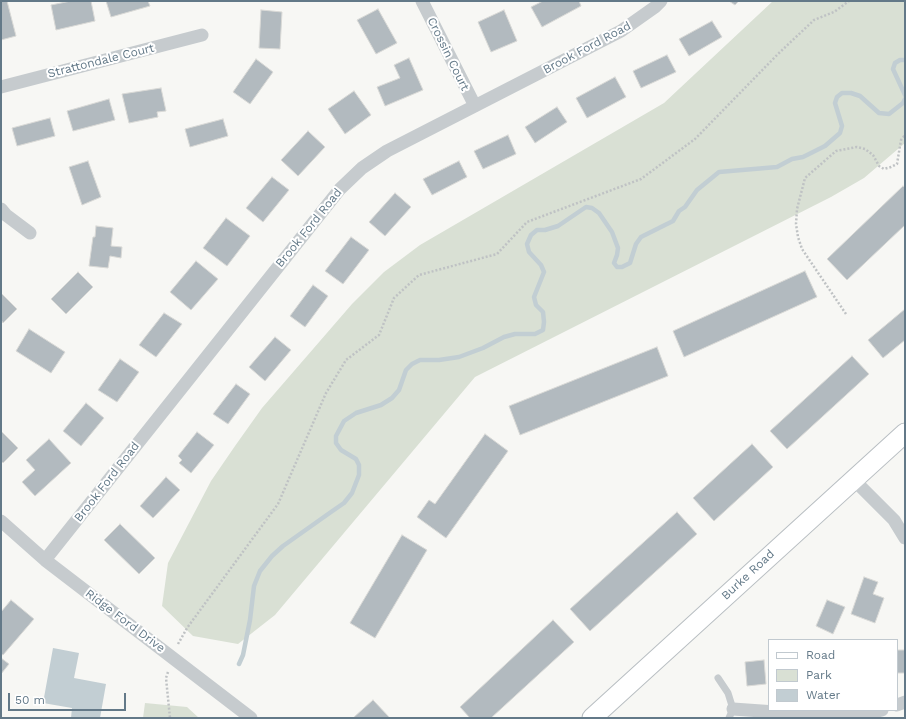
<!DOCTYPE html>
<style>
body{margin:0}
#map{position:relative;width:906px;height:719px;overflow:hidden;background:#f7f7f4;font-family:"Work Sans",sans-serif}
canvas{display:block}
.frame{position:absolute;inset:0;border:2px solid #637988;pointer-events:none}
.legend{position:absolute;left:768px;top:639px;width:130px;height:72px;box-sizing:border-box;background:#fff;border:1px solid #c1c9cf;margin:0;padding:5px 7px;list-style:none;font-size:12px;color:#637988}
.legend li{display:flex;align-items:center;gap:8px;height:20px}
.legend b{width:20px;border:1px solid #c1c9cf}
.scale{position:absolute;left:8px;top:693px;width:118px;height:18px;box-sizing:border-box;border:2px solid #637988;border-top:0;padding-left:5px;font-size:12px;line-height:14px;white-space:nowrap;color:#637988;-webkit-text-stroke:3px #fff;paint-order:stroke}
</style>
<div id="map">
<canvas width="906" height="719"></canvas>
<div class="frame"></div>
<ul class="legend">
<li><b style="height:5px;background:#fff"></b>Road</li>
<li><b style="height:11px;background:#d9e0d4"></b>Park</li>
<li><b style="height:11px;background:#c2ced3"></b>Water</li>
</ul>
<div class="scale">50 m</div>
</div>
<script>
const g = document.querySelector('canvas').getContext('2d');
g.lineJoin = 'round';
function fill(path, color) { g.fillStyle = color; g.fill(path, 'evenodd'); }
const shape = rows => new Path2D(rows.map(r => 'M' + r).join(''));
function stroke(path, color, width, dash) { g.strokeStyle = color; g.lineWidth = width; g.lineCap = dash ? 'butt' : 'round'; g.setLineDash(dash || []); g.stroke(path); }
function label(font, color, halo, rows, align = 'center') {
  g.font = font + ' "Work Sans",sans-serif'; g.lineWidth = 4; g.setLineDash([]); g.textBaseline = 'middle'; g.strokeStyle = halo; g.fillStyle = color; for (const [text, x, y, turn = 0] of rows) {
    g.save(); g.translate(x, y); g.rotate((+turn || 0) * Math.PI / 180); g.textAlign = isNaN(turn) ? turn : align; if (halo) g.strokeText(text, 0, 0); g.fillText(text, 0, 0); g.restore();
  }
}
const green = shape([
 [773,1,905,1,905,143,864,178,831,197,475,377,275,615,238,644,193,636,162,606,168,563,211,481,235,446,262,408,352,304,384,272,420,245,664,103],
 [145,703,187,707,199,718,143,718]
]);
const water = shape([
 [53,648,79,653,74,678,106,684,100,718,71,718,72,708,43,703]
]);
const stream = shape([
 [905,60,900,60,895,63,893,69,905,95],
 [239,664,243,655,250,620,254,586,260,571,272,556,283,546,331,512,344,503,352,493,359,475,359,465,356,459,341,450,336,443,336,436,344,421,356,413,381,405,392,398,399,390,406,370,412,364,420,360,439,360,459,357,483,348,504,337,515,334,535,334,543,330,544,322,543,312,536,305,534,297,544,272,541,265,529,252,527,244,531,235,537,230,545,230,558,226,586,207,592,208,599,213,612,232,618,248,617,255,614,263,617,267,622,267,630,263,636,244,641,237,673,221,679,211,685,207,697,190,719,172,777,167,792,159,803,157,825,146,840,133,842,126,835,103,837,97,842,93,851,93,860,96,879,113,889,114,903,103,905,99]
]);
const building = shape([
 [1,1,7,1,16,36,1,40,1,1],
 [71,1,91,1,95,21,56,30,51,5,71,1],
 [106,1,148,1,150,6,111,17,106,1],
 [543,1,579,1,581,6,542,27,531,7,543,1],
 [729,1,739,1,735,5,729,1],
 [378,9,397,43,376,54,357,20,378,9],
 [261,10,282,12,280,49,259,48,261,10],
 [504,10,517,41,491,52,478,22,504,10],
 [712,21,722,37,689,56,679,39,712,21],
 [667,55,676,72,641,88,633,71,667,55],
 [409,58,423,90,385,106,377,87,400,78,394,65,409,58],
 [256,59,273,72,250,104,233,92,256,59],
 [615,77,626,97,587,118,576,98,615,77],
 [161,88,166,111,157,112,158,117,129,123,122,94,161,88],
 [354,91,371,115,345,134,328,109,354,91],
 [109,99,115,120,73,131,67,111,109,99],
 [557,107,567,122,535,143,525,127,557,107],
 [50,118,55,136,17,146,12,128,50,118],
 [223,119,228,136,190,147,185,129,223,119],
 [308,131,325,147,298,176,281,160,308,131],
 [508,135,516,154,483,169,474,151,508,135],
 [88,161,101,197,82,205,69,167,88,161],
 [459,161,467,177,432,195,423,179,459,161],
 [272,177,289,190,263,222,246,208,272,177],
 [903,186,905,188,905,225,847,280,827,259,903,186],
 [395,193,411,207,385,236,369,222,395,193],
 [226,218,250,236,227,266,203,248,226,218],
 [96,226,113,228,111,246,122,247,121,258,110,256,108,268,89,266,93,237,95,237,96,226],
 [351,237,369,250,343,284,325,271,351,237],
 [196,261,218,279,191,310,170,292,196,261],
 [805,271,817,297,684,357,673,331,805,271],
 [78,272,93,287,66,314,51,299,78,272],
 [313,285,328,296,305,327,290,316,313,285],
 [1,293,17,309,3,323,1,320,1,293],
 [905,309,905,340,883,358,868,340,905,309],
 [164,313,182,324,156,357,139,345,164,313],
 [29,329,65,352,51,373,16,351,29,329],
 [275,337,291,350,265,381,249,367,275,337],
 [657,347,668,376,520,435,509,406,657,347],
 [852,356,869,374,787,449,770,431,852,356],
 [120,359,139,372,117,402,98,390,120,359],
 [236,384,250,394,228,424,213,414,236,384],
 [86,403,104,418,81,446,63,431,86,403],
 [1,431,18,448,3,463,1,461,1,431],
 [197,432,214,445,191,473,179,463,182,460,178,456,197,432],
 [485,434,508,451,446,538,417,517,429,500,435,504,485,434],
 [49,439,71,463,35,496,22,482,35,470,26,460,49,439],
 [752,444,773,467,714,521,693,498,752,444],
 [166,477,180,490,153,518,140,506,166,477],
 [677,512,697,534,590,631,570,609,677,512],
 [120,524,155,558,139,574,104,540,120,524],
 [402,535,427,550,375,638,350,623,402,535],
 [864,577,878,582,873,594,884,598,875,623,851,614,864,577],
 [11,600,34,619,3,655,1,654,1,612,11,600],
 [827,600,845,607,833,634,816,626,827,600],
 [553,620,574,642,491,718,470,718,460,707,553,620],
 [897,650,905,650,905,673,897,673,897,650],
 [1,658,9,664,1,674,1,658],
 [764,660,766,684,747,686,745,662,764,660],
 [373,700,390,718,353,718,373,700]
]);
const path = shape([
 [846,314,802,249,798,237,796,224,797,209,805,178,836,151,857,147,865,149,873,155,879,166,884,169,891,167,897,164,901,140,905,135],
 [178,644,187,628,278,504,326,393,346,360,379,335,394,298,419,275,497,254,527,222,641,179,695,139,778,54,814,20,834,12,849,1],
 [168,672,166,678,170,718]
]);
const lane = shape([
 [718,678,728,693,733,709,729,718]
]);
const street = shape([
 [422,1,475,106],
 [1,87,202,35],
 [1,209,6,215,30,233],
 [853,479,894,520,905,538],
 [1,521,45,560,251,718],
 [45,560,340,189,362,168,387,151,621,31,655,7,661,1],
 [897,705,905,702],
 [733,709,832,716,869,713,882,710]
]);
const secondary = shape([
 [592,718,905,433]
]);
const streetNames = [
 ["Brook Ford Road",587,48,-28],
 ["Crossin Court",448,54,64],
 ["Strattondale Court",101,61,-14],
 ["Brook Ford Road",309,228,-51],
 ["Brook Ford Road",107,482,-52],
 ["Burke Road",748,575,-43],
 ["Ridge Ford Drive",125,621,37]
];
fill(green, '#d9e0d4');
fill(water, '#c2ced3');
stroke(stream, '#c2ced3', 4.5);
fill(building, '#b2babf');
stroke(building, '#d9d9d6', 1);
stroke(secondary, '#b8bec2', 21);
stroke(path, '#bfc2c4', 2.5, [2, 2]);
stroke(lane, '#c6cbce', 7);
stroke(street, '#c6cbce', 13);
stroke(secondary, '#fff', 19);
label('12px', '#637988', '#fff', streetNames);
</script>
